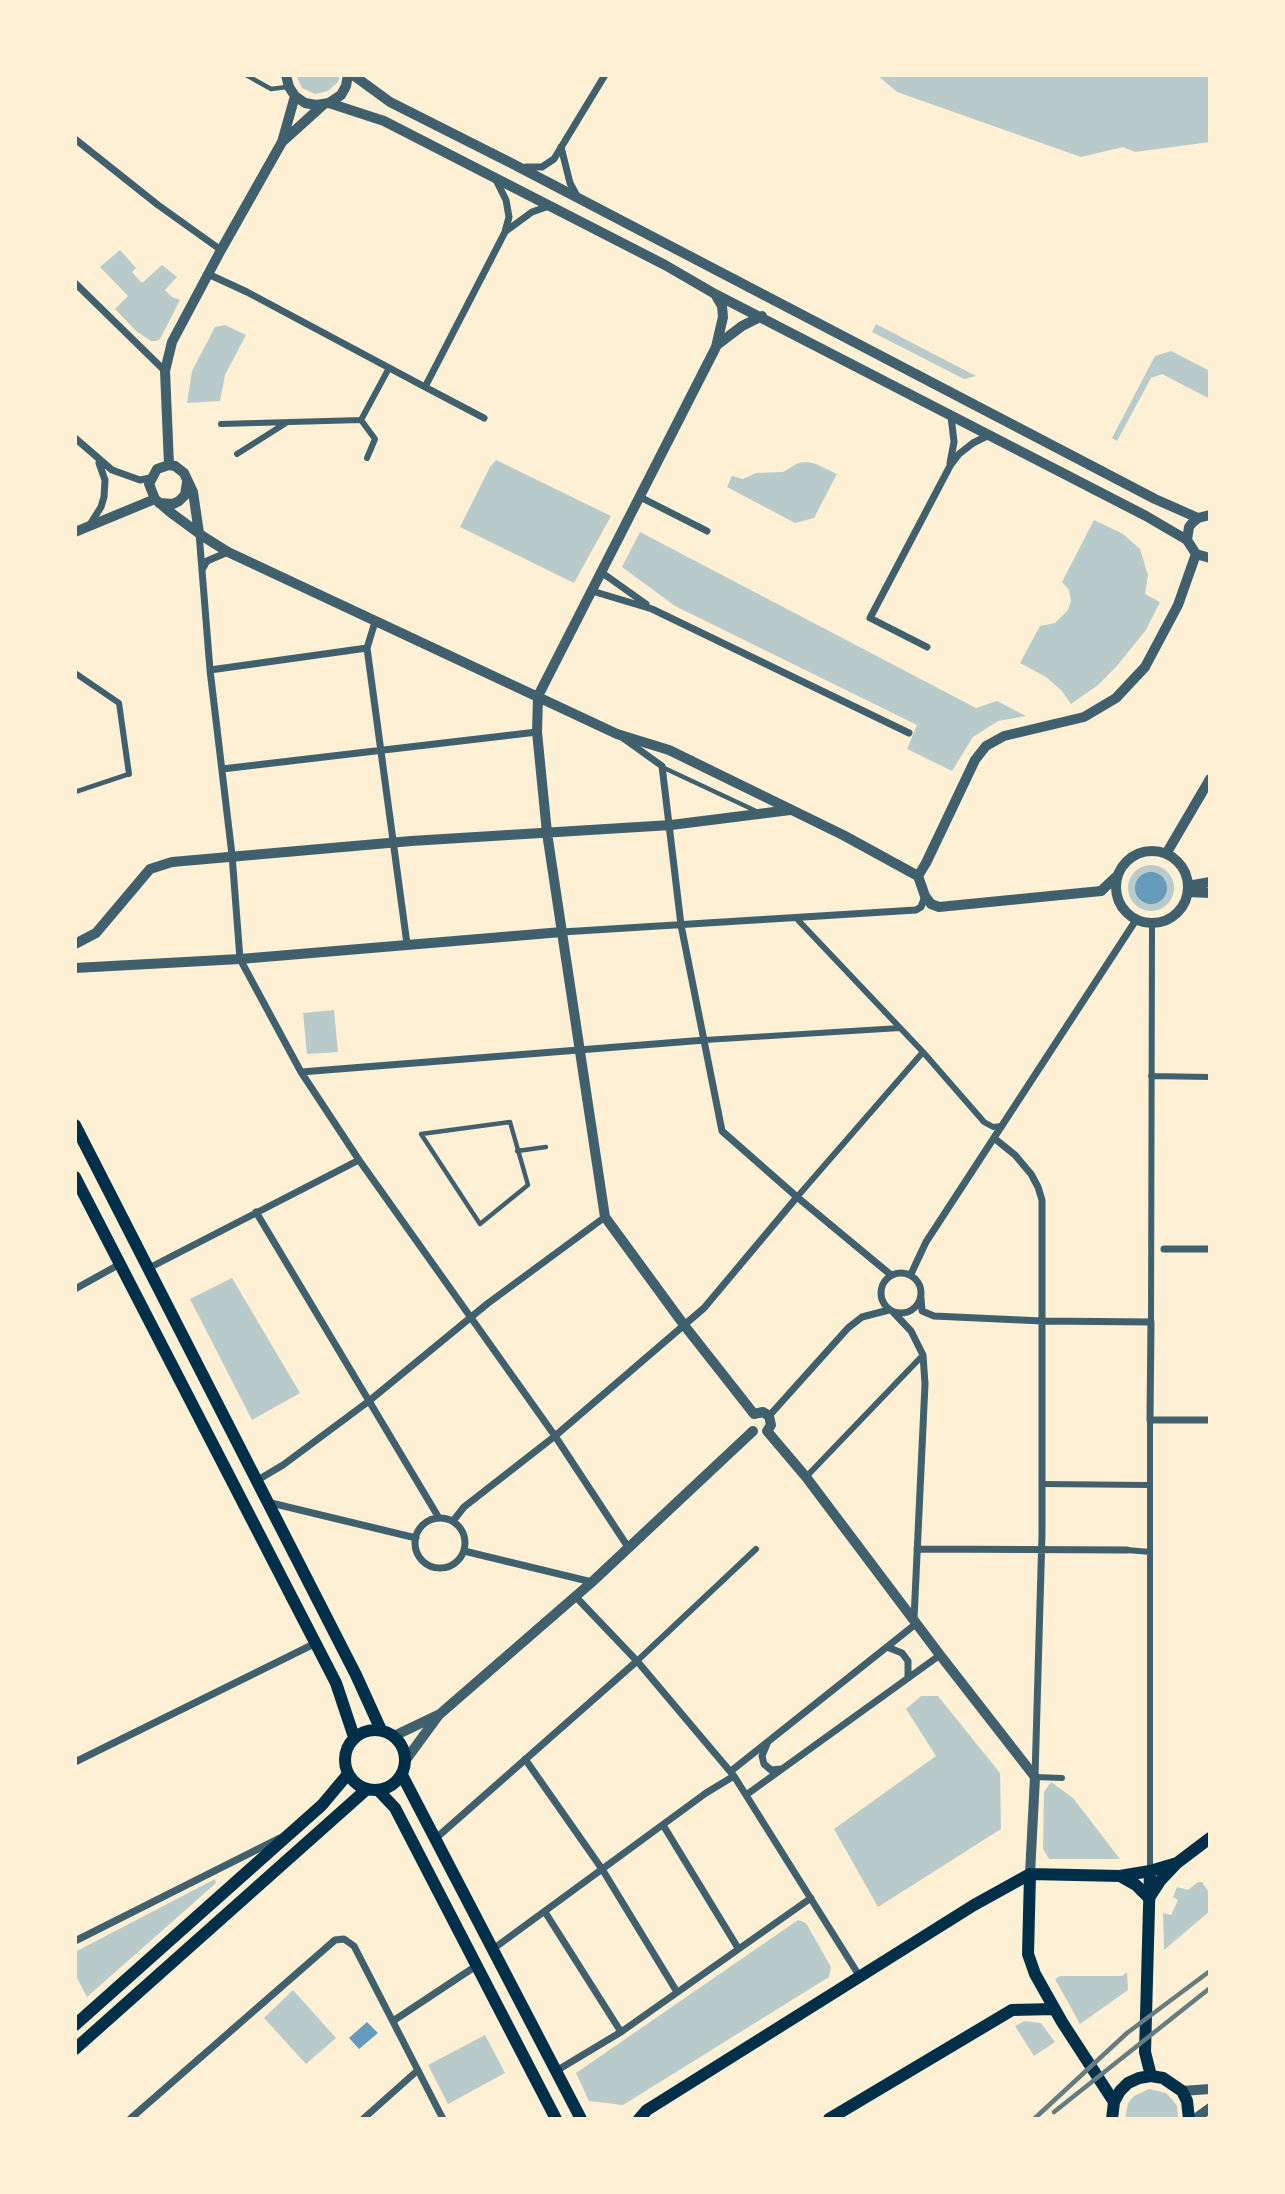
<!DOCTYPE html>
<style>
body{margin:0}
#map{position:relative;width:1285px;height:2194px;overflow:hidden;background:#fdf0d5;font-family:"Exo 2",sans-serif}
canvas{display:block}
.frame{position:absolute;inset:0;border:77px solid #fdf0d5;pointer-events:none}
</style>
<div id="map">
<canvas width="1285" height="2194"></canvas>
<div class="frame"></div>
</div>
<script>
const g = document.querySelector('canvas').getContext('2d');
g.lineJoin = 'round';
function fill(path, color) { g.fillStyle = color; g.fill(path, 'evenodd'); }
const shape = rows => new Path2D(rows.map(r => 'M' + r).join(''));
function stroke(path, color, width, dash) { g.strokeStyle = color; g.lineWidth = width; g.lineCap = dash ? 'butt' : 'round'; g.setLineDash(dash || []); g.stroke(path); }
const green = shape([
 [296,75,340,75,338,82,328,91,315,94,302,88],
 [877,75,1210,75,1210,142,1135,152,1123,147,1081,157,897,92],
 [120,250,136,268,132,272,142,283,162,265,177,277,165,290,172,297,180,300,160,339,156,341,151,341,136,331,115,309,128,296,100,267],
 [876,324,976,376,964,379,872,332],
 [225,325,246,335,225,375,220,401,187,403,192,371,215,327],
 [1171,351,1210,371,1210,399,1162,374,1151,378,1117,441,1112,438,1155,356],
 [496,460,611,516,574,583,460,527,490,467],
 [807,462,816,464,837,474,814,518,795,523,727,487,732,476,743,479,756,473,783,472,798,463],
 [1094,520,1123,534,1140,549,1148,575,1145,594,1160,602,1146,630,1116,667,1098,685,1071,704,1062,691,1046,677,1020,663,1040,626,1055,623,1068,610,1071,601,1069,590,1062,582],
 [640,532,976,708,997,701,1026,716,998,721,973,737,952,771,907,749,917,725,675,606,622,567],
 '1128 888a23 23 0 1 1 46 0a23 23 0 1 1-46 0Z',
 [334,1010,338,1052,307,1054,303,1013],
 [232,1278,300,1393,252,1420,190,1299],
 [921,1696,938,1696,1000,1773,1001,1829,878,1907,834,1829,936,1756,906,1709],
 [1051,1782,1073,1798,1120,1859,1049,1859,1043,1849,1044,1792],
 [215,1879,216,1883,87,1997,75,1974,75,1952],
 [1198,1882,1202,1882,1210,1894,1210,1911,1164,1950,1163,1913,1171,1915,1178,1900,1173,1897,1177,1887,1188,1890],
 [798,1920,806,1923,831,1967,829,1977,623,2105,589,2101,576,2073],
 [1127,1972,1128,1990,1080,2024,1055,1979,1060,1976,1122,1976],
 [293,1990,336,2038,306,2064,264,2018],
 [1025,2021,1041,2023,1055,2042,1034,2056,1015,2026],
 [485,2035,505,2073,448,2104,428,2065],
 [1149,2089,1166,2093,1172,2099,1177,2106,1178,2119,1125,2119,1128,2103,1134,2096]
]);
const water = shape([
 '1135 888a16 16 0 1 1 32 0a16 16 0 1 1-32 0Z',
 [367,2022,378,2033,359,2049,349,2038]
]);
const service = shape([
 [246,75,271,89,287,87],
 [662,767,756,811],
 [75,792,129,774],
 [510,1122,528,1185,480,1224,421,1134,510,1122],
 [517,1151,546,1147]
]);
const pedestrian = shape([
 [361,420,375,439,367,458],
 [221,424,361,420,389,368],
 [237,454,286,423],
 [75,673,119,703,129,774],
 [797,919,923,1052,984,1122,993,1127,1002,1126],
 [705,1040,900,1028],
 [1151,1076,1210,1077],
 [797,1197,923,1052],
 [1151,1322,1152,924],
 [806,1477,923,1355],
 [1043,1484,1149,1485],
 [1127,1550,1150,1552],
 [637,1661,756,1549],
 [1035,1777,1062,1778],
 [1150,1871,1150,1420]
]);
const minor = shape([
 [75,139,158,205,221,250],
 [561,147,570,183,577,196],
 [526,167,542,167,554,159,605,75],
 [506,231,532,212,549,206],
 [208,274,247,292,425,387,505,232,509,217,506,200,496,180],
 [75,283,165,371],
 [425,387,484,418],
 [75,438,112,470,140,480,150,478],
 [950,463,954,442,951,416],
 [640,497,707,531],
 [89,526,101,507,104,497,105,480,99,463],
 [199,533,210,670,232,855,240,959,301,1072,359,1160,555,1436,628,1547],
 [203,568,207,561,228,552],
 [601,572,646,604],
 [592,591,652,609,909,733],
 [375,622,367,648,407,944],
 [927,647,870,618,950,466,959,454,973,443,989,435],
 [210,670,367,648],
 [623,738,662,766,681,925,722,1131,797,1197,891,1275],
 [222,769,537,732],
 [562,932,916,910,921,907,925,896],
 [301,1072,705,1040],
 [994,1138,1015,1155,1031,1174,1038,1187,1042,1200,1042,1534,1035,1777],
 [256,1212,439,1518],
 [1164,1249,1210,1249],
 [149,1268,359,1160],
 '881 1293a20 20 0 1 1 40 0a20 20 0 1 1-40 0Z',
 [911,1274,926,1242,1136,920],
 [75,1289,120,1264],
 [921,1298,922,1311,934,1316,1042,1321,1151,1322,1150,1420,1210,1420],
 [893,1312,911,1331,923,1355,925,1384,914,1619],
 [769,1416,848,1328,862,1317,889,1310],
 [256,1481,283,1465,369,1401,487,1304,605,1217],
 [267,1502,416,1538],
 '415 1543a25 25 0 1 1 50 0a25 25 0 1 1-50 0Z',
 [453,1521,464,1507,555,1436,704,1308,797,1197],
 [917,1549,1127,1550],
 [464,1551,592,1582],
 [575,1596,637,1661,734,1776,860,1977],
 [887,1647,902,1653,908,1661,908,1678],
 [767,1744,762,1756,764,1764,771,1770,781,1769],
 [525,1759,602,1869,677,1992],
 [75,1762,316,1643],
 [731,1771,917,1623],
 [746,1795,940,1655],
 [663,1825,738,1948],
 [435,1839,637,1661],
 [545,1912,621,2032],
 [75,1941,280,1838],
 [493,1949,706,1793,734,1776],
 [393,2021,476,1966],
 [556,2071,621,2032,811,1898],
 [130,2119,335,1940,344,1939,354,1946,443,2119],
 [363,2119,418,2070]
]);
const tertiary = shape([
 [286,75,289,87,295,96,305,103,316,105,329,103,341,95,346,86,348,75],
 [353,75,390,102,513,164,1155,499,1198,518],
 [329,103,384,121,665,265,715,294,1146,516,1187,540],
 [282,142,323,105],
 [715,294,722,306,723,317,716,347,538,696,537,732,547,833,605,1217,684,1325,754,1414],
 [717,345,742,326,762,316],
 [169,465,165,371,172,342,221,250,282,142,295,96],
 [159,503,173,504,179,501,185,495,187,482],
 [1210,515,1198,518,1193,522,1189,527,1187,540,1196,554,1210,558],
 [75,532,155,499],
 [199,533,193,492,184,473,175,466,169,465,157,469,149,484,155,499,170,512,204,537,228,552,617,734,669,750,843,835,918,876],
 '1116 887a36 36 0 1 1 72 0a36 36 0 1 1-72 0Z',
 [1166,854,1210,779],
 [918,876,926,863,975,760,986,746,1004,736,1084,717,1116,698,1145,667,1178,605,1196,554],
 [918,876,925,896,931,904,939,907,1101,891,1117,876],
 [1188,886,1210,882],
 [1188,892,1210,893],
 [75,944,96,933,150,869,172,862,411,841,671,825,790,810],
 [75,968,240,959,562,932],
 [754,1414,763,1412,769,1416,771,1425,767,1431],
 [767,1431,806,1477,940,1655,1035,1777,1030,1874],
 [394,1736,440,1714,448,1707,592,1582,753,1431],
 [405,1761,438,1716],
 [1182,2091,1210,2089],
 [1195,2119,1210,2108]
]);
const secondary = shape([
 [75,1125,356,1675,381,1730],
 [75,1177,336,1683,354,1737],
 '345 1760a30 30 0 1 1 60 0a30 30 0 1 1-60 0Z',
 [402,1775,581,2119],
 [378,1790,395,1808,556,2119],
 [1150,1871,1145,2052,1151,2076],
 [1030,1874,1028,1954,1035,1974,1062,2022,1114,2102],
 [1120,1876,1136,1885,1149,1898],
 [1149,1898,1160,1881,1177,1863],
 [75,2025,322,1805,348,1774],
 [75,2049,367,1789],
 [639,2119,647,2110,974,1905,1030,1874,1120,1876,1150,1871,1177,1863,1210,1838],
 [829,2119,1012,2010,1054,2009],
 [1112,2119,1114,2102,1120,2091,1128,2083,1139,2078,1151,2076,1163,2078,1182,2091,1187,2101,1189,2119]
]);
const rail = shape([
 [1054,2112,1210,1988],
 [1034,2119,1127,2033,1210,1971]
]);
fill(green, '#b9caca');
fill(water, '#669bbc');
stroke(service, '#3f606c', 4.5);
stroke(pedestrian, '#3f606c', 6);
stroke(minor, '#3f606c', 7);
stroke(tertiary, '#3f606c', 10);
stroke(secondary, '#003049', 12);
stroke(rail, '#657d81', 4.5);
</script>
